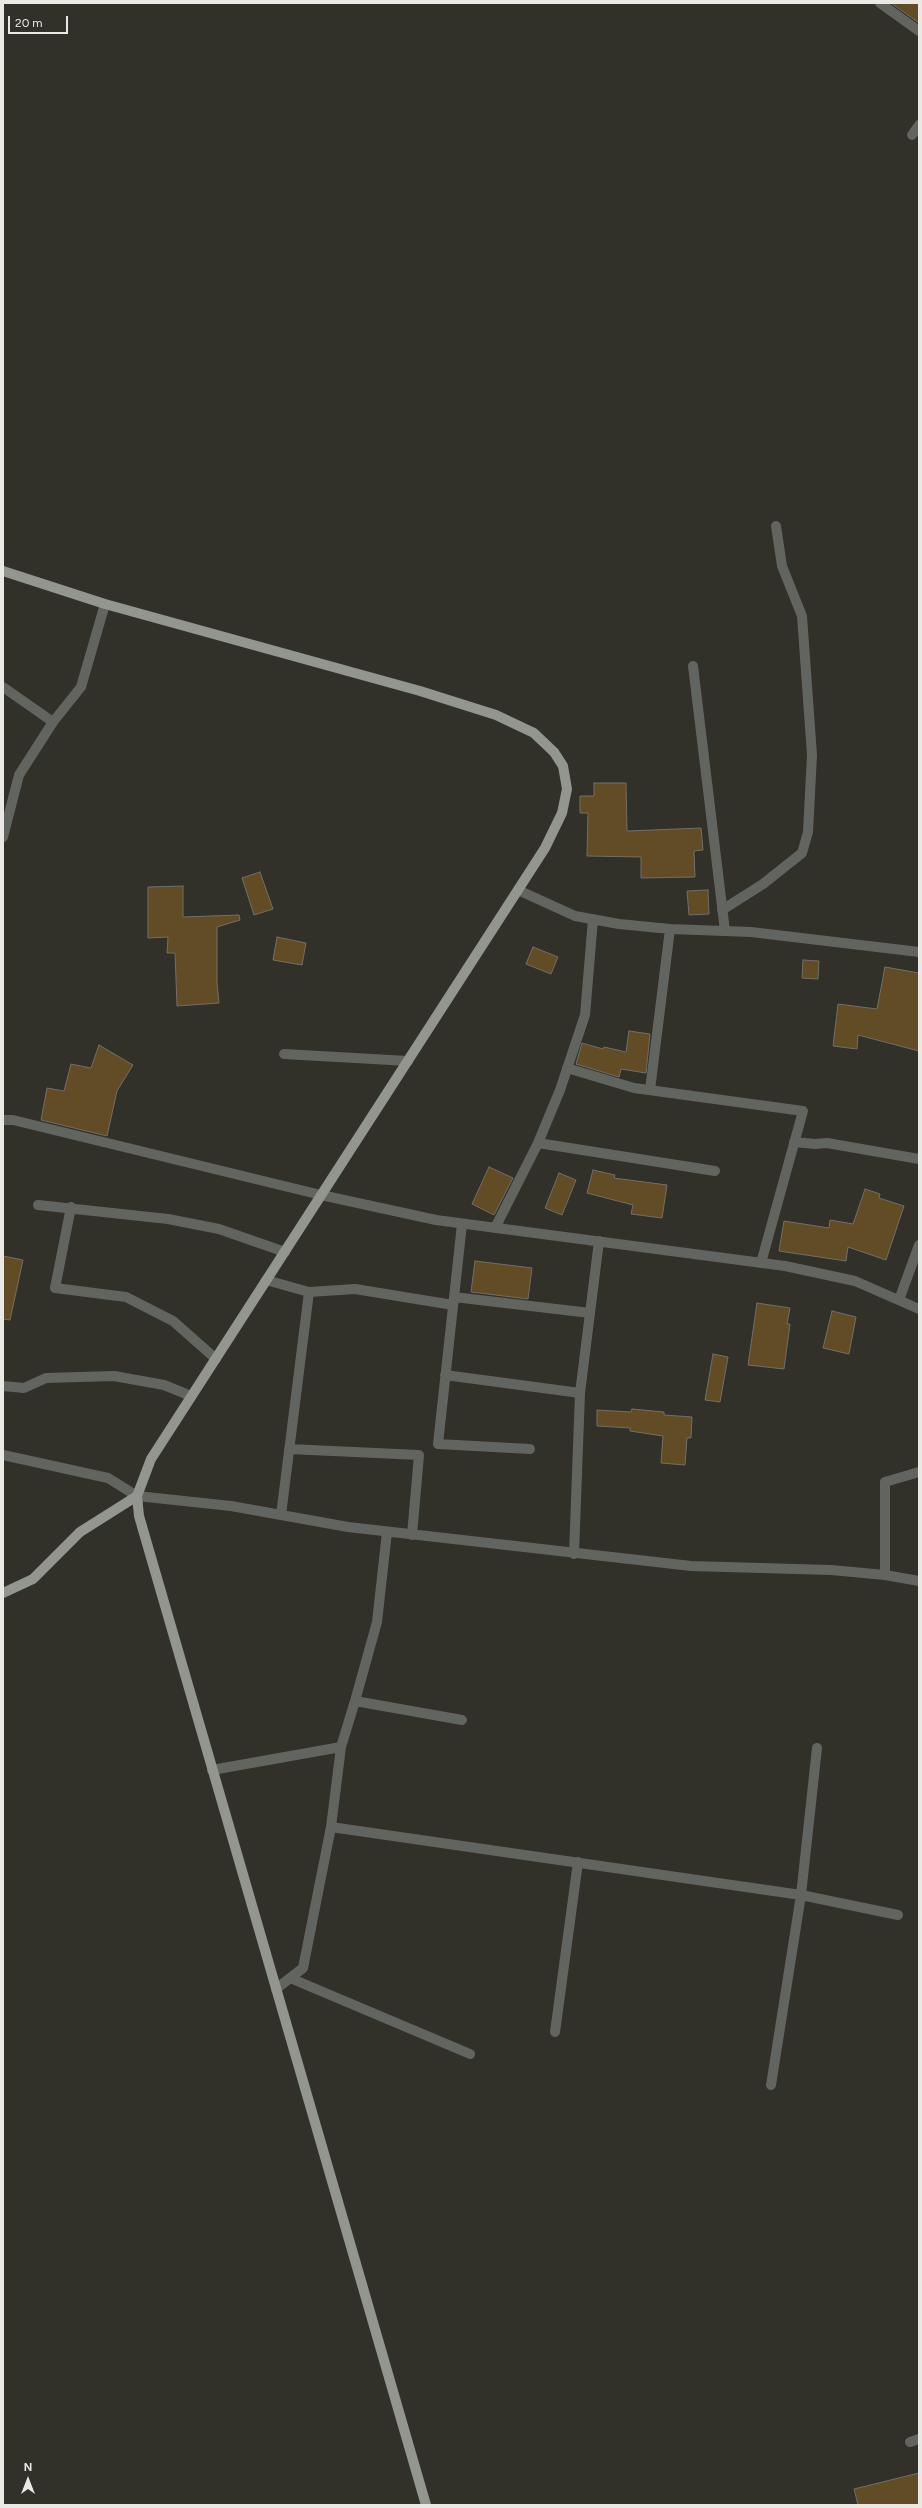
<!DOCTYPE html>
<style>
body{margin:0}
#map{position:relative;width:922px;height:2508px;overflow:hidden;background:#313029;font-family:Figtree,sans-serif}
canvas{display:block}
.frame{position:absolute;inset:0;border:4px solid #eae9e5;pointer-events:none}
.north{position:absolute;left:8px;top:2460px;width:40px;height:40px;-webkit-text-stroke:3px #313029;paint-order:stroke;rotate:0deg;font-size:11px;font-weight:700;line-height:16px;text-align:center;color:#eae9e5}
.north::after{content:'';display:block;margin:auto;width:14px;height:18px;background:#eae9e5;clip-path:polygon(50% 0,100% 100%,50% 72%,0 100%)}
.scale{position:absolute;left:8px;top:16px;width:60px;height:18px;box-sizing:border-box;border:2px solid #eae9e5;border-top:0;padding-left:5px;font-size:12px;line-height:14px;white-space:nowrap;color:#eae9e5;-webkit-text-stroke:3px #313029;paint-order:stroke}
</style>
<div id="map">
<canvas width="922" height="2508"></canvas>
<div class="frame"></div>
<div class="north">N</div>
<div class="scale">20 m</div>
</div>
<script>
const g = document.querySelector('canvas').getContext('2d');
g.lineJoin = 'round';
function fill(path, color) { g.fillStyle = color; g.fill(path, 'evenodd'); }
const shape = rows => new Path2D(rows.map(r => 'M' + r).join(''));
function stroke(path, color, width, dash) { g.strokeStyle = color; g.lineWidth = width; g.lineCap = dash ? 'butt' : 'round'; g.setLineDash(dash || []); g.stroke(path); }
const building = shape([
 [891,3,919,3,919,23,891,3],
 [594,783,626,783,627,831,701,828,703,850,694,851,695,877,641,878,641,857,587,856,588,813,580,813,580,796,594,796,594,783],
 [260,872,273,909,254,915,242,878,260,872],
 [183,886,183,917,239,915,240,920,217,927,217,982,219,1003,177,1006,175,953,167,953,168,937,148,938,148,887,183,886],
 [708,890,709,914,689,915,687,891,708,890],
 [277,937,306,943,302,965,273,960,277,937],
 [533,947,558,957,551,974,526,964,533,947],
 [803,960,819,961,818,979,802,978,803,960],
 [885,967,919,973,919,1051,858,1035,857,1049,833,1046,838,1004,877,1009,885,967],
 [629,1031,650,1034,646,1073,621,1069,619,1077,576,1064,582,1043,603,1049,604,1047,626,1052,629,1031],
 [99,1045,133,1065,117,1091,107,1136,41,1120,47,1088,64,1091,71,1064,91,1068,99,1045],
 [489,1167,513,1178,494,1215,472,1204,489,1167],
 [593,1170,615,1175,614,1178,667,1185,662,1218,631,1214,633,1205,587,1193,593,1170],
 [559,1173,576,1180,562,1215,545,1208,559,1173],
 [865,1189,880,1194,879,1198,904,1206,886,1260,848,1247,846,1261,779,1251,784,1221,829,1228,830,1220,853,1224,865,1189],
 [3,1256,23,1260,10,1320,3,1319,3,1256],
 [475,1261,532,1268,528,1299,471,1292,475,1261],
 [757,1303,790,1308,787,1324,790,1324,784,1369,748,1365,757,1303],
 [832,1311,856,1317,849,1354,823,1348,832,1311],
 [713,1354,728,1357,720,1402,705,1400,713,1354],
 [632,1409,664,1412,664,1415,692,1417,691,1438,687,1438,685,1465,661,1463,663,1436,630,1431,630,1428,597,1426,597,1410,631,1412,632,1409],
 [919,2473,919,2505,858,2505,854,2489,919,2473]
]);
const minor = shape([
 [880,3,919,31],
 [912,135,919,125],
 [693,666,725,931],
 [3,687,53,722,19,775,3,837],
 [53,722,81,687,105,604],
 [518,890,575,916,619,924,670,929,751,932,919,952],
 [722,910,763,884,802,853,808,832,812,755,802,616,782,566,776,526],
 [284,1054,408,1061],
 [567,1068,634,1088,803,1111,761,1263],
 [650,1090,670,929],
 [3,1120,13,1120,321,1195,436,1220,785,1266,855,1281,919,1309],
 [794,1142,815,1144,827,1143,919,1159],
 [538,1143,715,1171],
 [38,1205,168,1219,219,1229,285,1252],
 [71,1207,55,1288,126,1297,173,1321,216,1359],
 [462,1224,438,1444,530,1449],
 [495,1228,538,1143,560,1090,585,1015,593,919],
 [266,1280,309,1292,355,1289,453,1305],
 [454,1297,590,1313],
 [899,1300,919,1245],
 [445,1375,580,1393],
 [3,1386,24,1388,46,1378,114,1376,164,1385,191,1396],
 [289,1449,419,1455,412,1535],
 [3,1455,108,1478,137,1496,231,1506,348,1527,691,1566,831,1570,885,1575,919,1581],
 [281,1515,309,1292],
 [574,1554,580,1393,599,1241],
 [885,1575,885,1482,919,1472],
 [355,1701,377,1622,387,1532],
 [212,1770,341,1747,355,1701,462,1720],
 [331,1827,801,1895,898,1915],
 [290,1978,470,2054],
 [276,1989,303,1968,331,1827,341,1747],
 [555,2032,578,1862],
 [771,2085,801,1895,817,1748],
 [910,2442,919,2439]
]);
const major = shape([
 [3,571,105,604,420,691,496,715,534,733,554,752,563,766,567,789,562,813,545,848,151,1459,137,1496,139,1516,426,2505],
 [3,1593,33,1579,80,1532,137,1496]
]);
fill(building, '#624c25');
stroke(building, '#736e67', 1);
stroke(minor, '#626460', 10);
stroke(major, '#93968f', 10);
</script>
